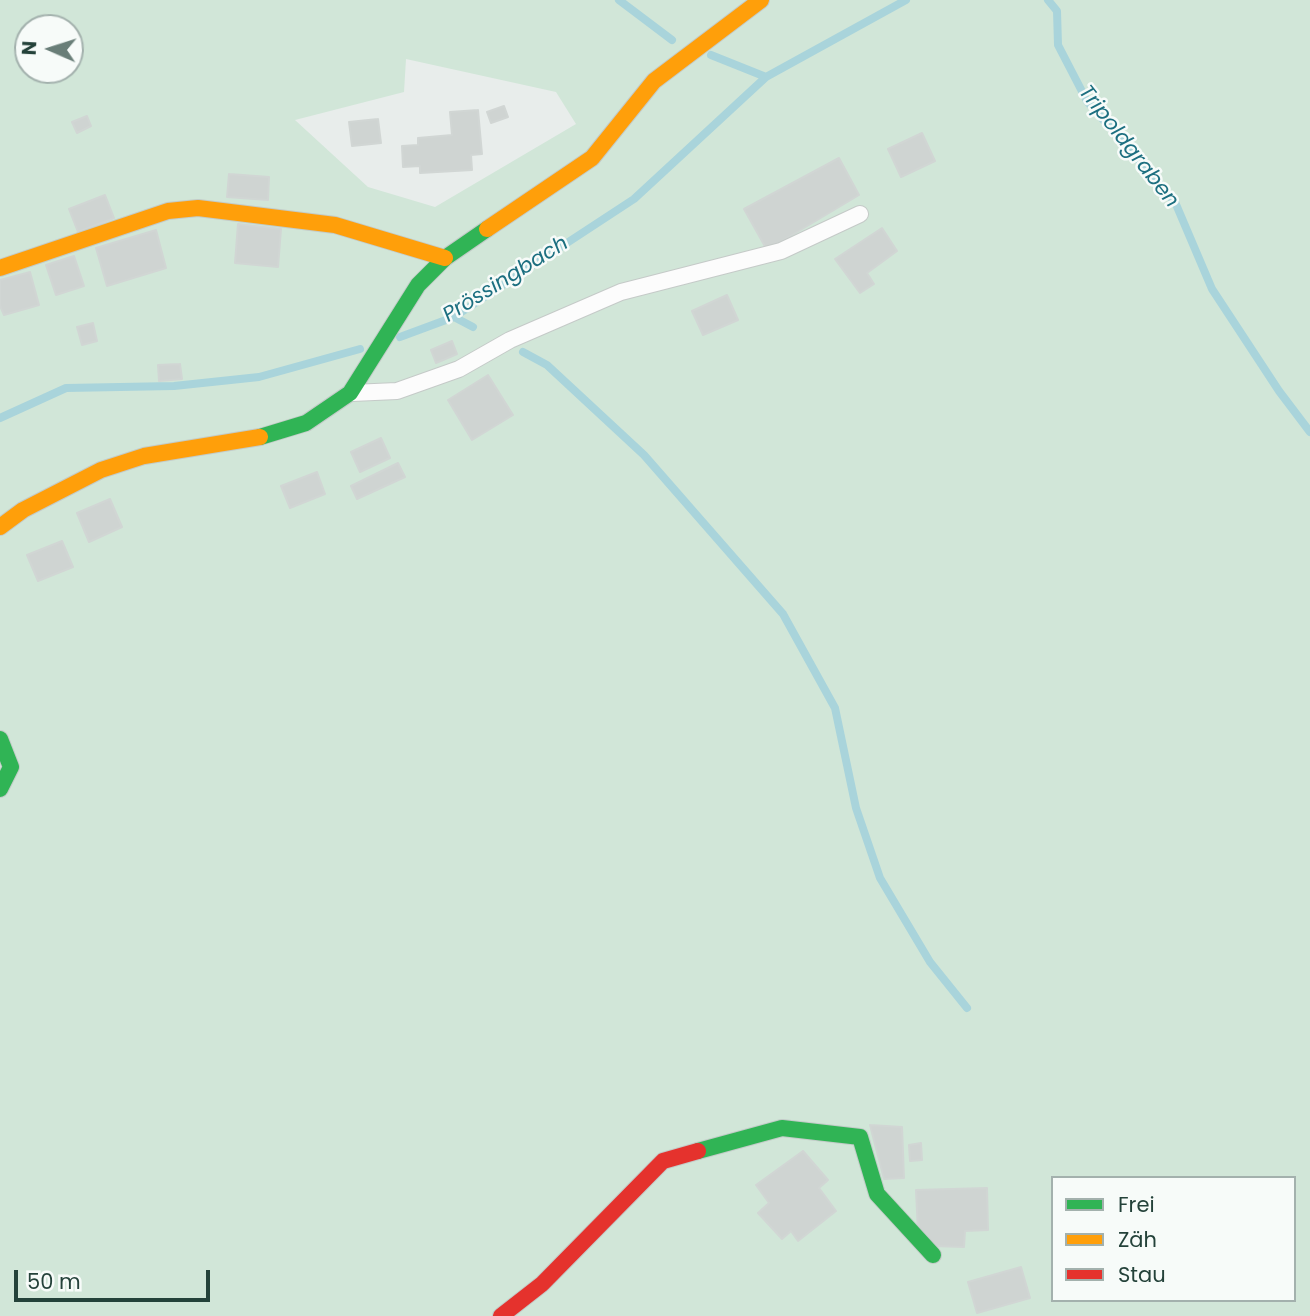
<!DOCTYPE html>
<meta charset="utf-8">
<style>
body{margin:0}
#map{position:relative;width:1310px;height:1316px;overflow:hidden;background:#e8edeb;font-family:Poppins,sans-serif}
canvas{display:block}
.legend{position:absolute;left:1051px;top:1176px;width:245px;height:126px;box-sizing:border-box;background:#f7fbf9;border:2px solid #a3b1ad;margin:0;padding:9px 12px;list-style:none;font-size:21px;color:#24423a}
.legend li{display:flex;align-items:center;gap:14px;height:35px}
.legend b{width:35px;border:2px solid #a3b1ad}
.north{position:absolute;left:14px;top:14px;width:70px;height:70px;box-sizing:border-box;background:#f7fbf9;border:2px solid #a3b1ad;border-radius:50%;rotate:273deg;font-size:19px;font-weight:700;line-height:28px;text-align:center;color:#24423a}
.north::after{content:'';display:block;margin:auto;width:24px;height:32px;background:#697e78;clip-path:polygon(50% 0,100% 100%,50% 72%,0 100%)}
.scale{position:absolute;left:14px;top:1270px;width:196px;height:32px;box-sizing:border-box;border:4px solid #24423a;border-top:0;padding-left:9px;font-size:21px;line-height:24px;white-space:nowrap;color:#24423a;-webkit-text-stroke:5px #f7fbf9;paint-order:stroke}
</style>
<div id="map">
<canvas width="1310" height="1316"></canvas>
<ul class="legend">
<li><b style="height:9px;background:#30b455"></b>Frei</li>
<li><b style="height:9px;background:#ff9f0a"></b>Zäh</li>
<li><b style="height:9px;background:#e5322d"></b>Stau</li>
</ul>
<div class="north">N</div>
<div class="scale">50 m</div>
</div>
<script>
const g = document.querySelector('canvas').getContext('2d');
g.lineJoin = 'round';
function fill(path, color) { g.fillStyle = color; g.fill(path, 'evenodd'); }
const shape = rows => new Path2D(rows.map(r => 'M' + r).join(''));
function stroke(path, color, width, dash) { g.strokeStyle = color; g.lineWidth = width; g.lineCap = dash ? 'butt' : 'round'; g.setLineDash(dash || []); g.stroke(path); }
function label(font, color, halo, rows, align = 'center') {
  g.font = font + ' Poppins,sans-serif'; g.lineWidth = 5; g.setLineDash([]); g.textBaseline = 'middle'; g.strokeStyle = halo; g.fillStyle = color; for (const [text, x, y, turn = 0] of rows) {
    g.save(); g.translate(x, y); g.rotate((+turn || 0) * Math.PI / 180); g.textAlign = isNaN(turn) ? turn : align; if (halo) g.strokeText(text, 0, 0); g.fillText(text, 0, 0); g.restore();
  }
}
const green = shape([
 [0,0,1310,0,1310,1316,0,1316],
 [28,28,70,28,70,70,28,70],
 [406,59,556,92,576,124,435,207,368,187,295,120,404,92],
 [1053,1178,1294,1178,1294,1300,1053,1300]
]);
const stream = shape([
 [619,0,672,40],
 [1048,0,1057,11,1058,45,1087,101,1175,202,1212,289,1279,391,1310,432],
 [711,55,766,77],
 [454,317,473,327],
 [400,337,454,317,634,199,766,77,906,0],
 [523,352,547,365,644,455,783,614,835,708,856,808,880,878,930,962,967,1008],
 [0,418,66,388,174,386,259,377,360,349]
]);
const building = shape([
 [504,106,508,117,491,123,487,112,504,106],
 [478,110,482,154,471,155,472,170,420,173,420,166,403,167,402,146,418,145,418,138,452,135,450,112,478,110],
 [87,116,91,126,77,133,72,122,87,116],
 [378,119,381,143,352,146,349,122,378,119],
 [922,133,935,161,901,177,888,149,922,133],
 [839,158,859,195,767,250,744,209,839,158],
 [229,174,269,177,268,200,227,197,229,174],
 [105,195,114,218,78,232,69,209,105,195],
 [238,224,281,229,278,267,235,263,238,224],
 [882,228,897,251,867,273,874,284,860,293,835,259,882,228],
 [156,230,166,268,107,286,96,248,156,230],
 [74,256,84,286,56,295,46,265,74,256],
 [30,272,39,305,4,315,0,306,0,280,30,272],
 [727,295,738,320,703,335,692,311,727,295],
 [93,323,97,341,82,345,77,327,93,323],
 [452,341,457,354,436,363,431,350,452,341],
 [180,364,182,379,159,381,158,365,180,364],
 [488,375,513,415,472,440,448,400,488,375],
 [381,438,390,458,360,472,351,452,381,438],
 [398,463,405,477,357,499,351,486,398,463],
 [317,472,325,494,290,508,281,486,317,472],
 [110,499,122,527,89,542,77,513,110,499],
 [62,541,73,567,38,581,27,555,62,541],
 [870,1125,902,1127,904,1178,884,1179,870,1125],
 [921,1143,922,1160,910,1161,909,1145,921,1143],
 [803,1151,828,1180,819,1188,836,1211,798,1241,791,1231,782,1239,758,1213,769,1203,756,1185,803,1151],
 [987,1188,988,1230,965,1231,964,1247,933,1246,918,1232,916,1190,987,1188],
 [1021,1267,1030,1298,977,1313,968,1282,1021,1267]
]);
const lane = shape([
 [352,393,397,391,459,369,510,340,621,292,781,251,860,214]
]);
const fast = shape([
 [260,437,306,423,350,393,418,285,445,258,487,229],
 [0,739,11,767,0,789],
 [698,1151,782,1128,860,1137,877,1194,933,1255]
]);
const slow = shape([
 [487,229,592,158,654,81,761,0],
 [0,268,168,211,198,208,335,225,445,258],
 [0,527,23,510,101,470,144,456,260,437]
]);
const jam = shape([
 [501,1316,542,1284,663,1161,698,1151]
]);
const waterNames = [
 ["Tripoldgraben",1128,147,52],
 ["Prössingbach",506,280,-32]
];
fill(green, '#d1e6d8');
stroke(stream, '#a9d4db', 8);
fill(building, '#cfd4d2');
stroke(building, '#d1d6d4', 2);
stroke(lane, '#c5cac8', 18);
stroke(fast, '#c3cbc8', 18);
stroke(slow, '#c3cbc8', 18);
stroke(jam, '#c3cbc8', 18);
stroke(lane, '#fcfcfc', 16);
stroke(fast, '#30b455', 16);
stroke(slow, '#ff9f0a', 16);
stroke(jam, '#e5322d', 16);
label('italic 21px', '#1c6f80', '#f7fbf9', waterNames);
</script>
